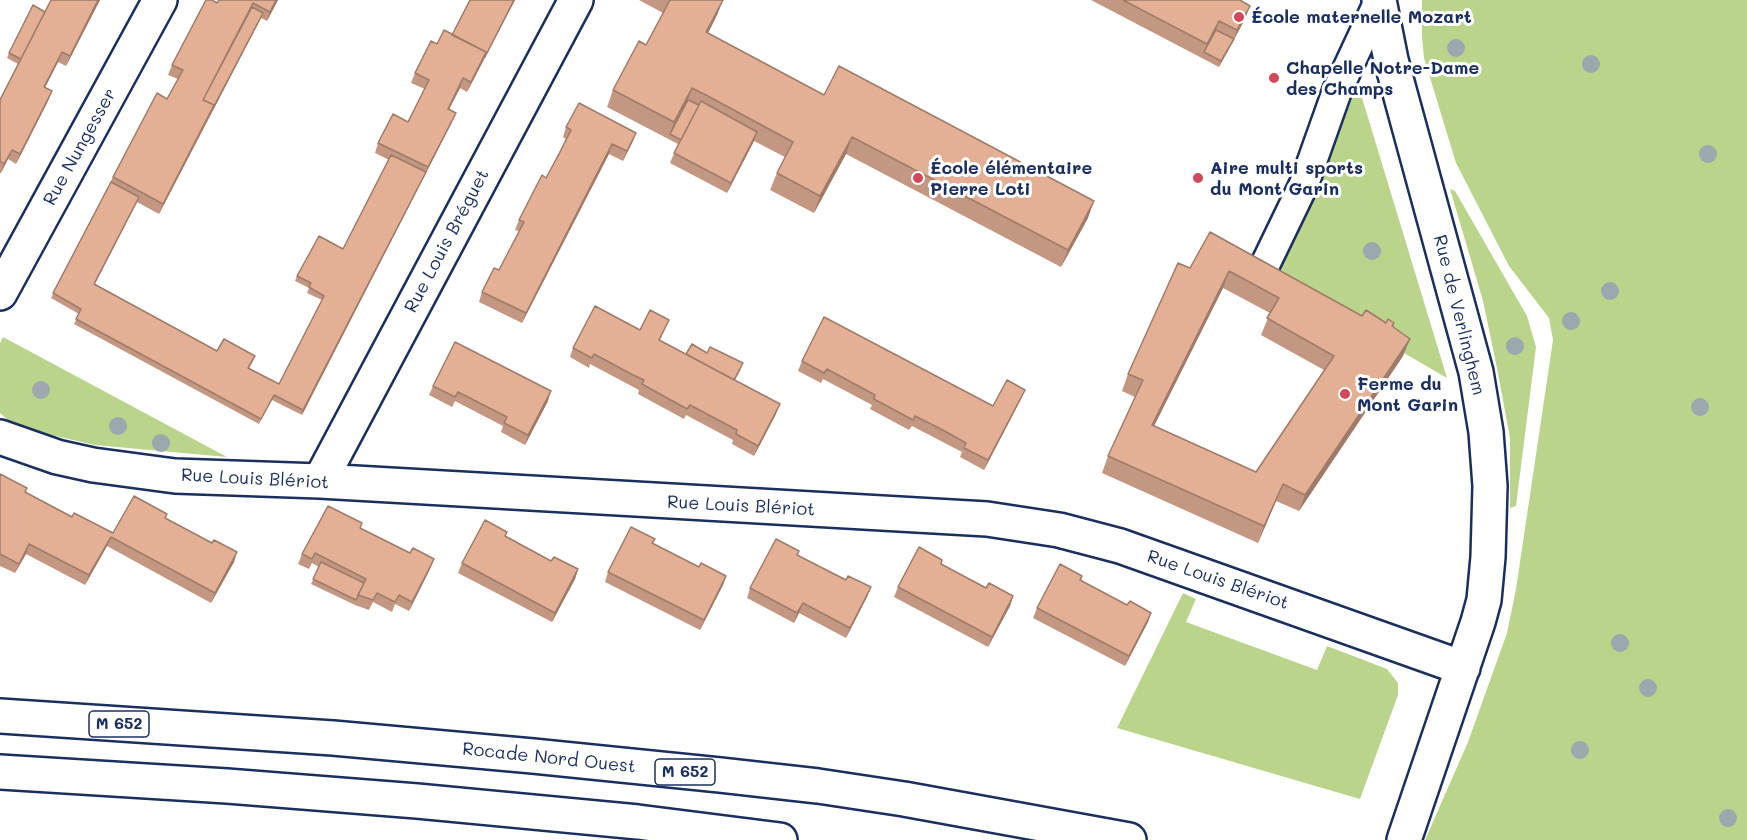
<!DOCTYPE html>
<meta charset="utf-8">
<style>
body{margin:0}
canvas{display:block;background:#fff}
</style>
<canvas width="1747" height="840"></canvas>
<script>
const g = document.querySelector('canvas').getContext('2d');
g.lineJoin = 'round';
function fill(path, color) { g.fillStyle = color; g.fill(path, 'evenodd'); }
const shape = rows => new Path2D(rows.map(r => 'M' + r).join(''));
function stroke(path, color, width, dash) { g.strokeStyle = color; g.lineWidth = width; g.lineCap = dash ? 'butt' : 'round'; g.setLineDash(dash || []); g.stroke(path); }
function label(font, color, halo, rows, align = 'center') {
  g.font = font + ' Mali,sans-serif'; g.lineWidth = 6; g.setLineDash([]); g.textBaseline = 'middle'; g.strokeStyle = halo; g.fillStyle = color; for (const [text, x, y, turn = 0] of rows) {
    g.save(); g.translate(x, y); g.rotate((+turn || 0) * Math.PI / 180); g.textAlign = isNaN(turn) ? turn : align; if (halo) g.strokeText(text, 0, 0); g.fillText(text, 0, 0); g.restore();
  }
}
const green = shape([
 [1422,0,1747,0,1747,840,1425,840,1468,742,1507,633,1516,589,1553,340,1549,318,1509,266,1456,163,1424,58,1422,37],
 [1356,78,1447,378,1275,278],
 [1450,189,1455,191,1527,316,1536,347,1516,506,1510,508,1510,438,1497,368,1483,301],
 [3,337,227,457,95,445,47,434,8,420,0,413,0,343],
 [1183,593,1196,599,1186,622,1317,670,1327,646,1387,669,1398,683,1398,695,1360,799,1117,728]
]);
const pedestrian = shape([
 [1263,269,1304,184,1337,91,1379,1]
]);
const minor = shape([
 [1379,0,1391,60,1476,372,1486,432,1490,486,1488,557,1484,600,1478,622,1404,840],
 [0,293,160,0],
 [0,437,57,457,93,465,175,476,320,481,987,519,1059,530,1120,546,1463,668],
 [320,481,576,0]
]);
const trunk = shape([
 [0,716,333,738,533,756,720,775,818,786,904,799,1129,840],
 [0,772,227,786,417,801,638,822,780,840]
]);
const trees = [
 [1456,48],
 [1591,64],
 [1708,154],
 [1372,251],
 [1610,291],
 [1571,321],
 [1515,346],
 [41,390],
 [1700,407],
 [118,426],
 [161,443],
 [1620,643],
 [1648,688],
 [1580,750],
 [1728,818]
];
const wall = shape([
 [100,0,66,66,58,62,45,88,52,91,48,101,16,164,8,159,1,173,0,173,0,100,18,64,7,58,9,53,45,12],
 [278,0,267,21,261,18,159,214,137,202,95,284,217,351,253,361,249,368,279,384,322,300,307,293,309,288,295,281,297,276,343,249,389,160,375,153,378,143,408,122,425,89,411,83,415,73,437,44,452,35,470,0,515,0,467,92,460,88,449,109,452,122,302,415,272,400,259,424,74,324,79,314,51,298,113,177,167,99,178,79,168,75,172,65,217,3],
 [639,0,723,0,717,15,708,33,824,95,1088,218,1061,267,846,154,814,213,770,190,777,173,785,157,754,141,727,193,670,163,678,144,607,107,613,90,646,45,663,13],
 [1091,0,1240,0,1245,19,1219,67],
 [566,127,636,133,632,143,623,161,609,154,522,323,479,302,482,292,499,270,519,231,515,230,519,220,546,178,566,139,563,137],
 [1210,232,1362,316,1392,327,1403,356,1299,511,1276,501,1258,543,1102,473,1108,456,1135,397,1122,391,1128,374,1190,268],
 [1223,288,1270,313,1261,335,1324,370,1256,472,1154,426],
 [669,320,660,340,686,354,707,353,741,369,735,380,776,414,754,456,732,444,733,440,686,415,684,419,638,394,639,390,590,364,589,368,570,357,573,348,640,330],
 [802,361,993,406,1021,399,984,470,960,457,962,452,912,426,909,430,870,409,872,405,823,379,821,383,798,371],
 [433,386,548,401,525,445,501,432,503,426,455,401,452,407,429,395],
 [0,474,27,488,25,493,72,517,113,533,167,514,166,518,234,562,211,603,107,546,85,585,26,554,15,573,0,566],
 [360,528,410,553,434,559,430,569,409,611,395,604,392,612,373,602,369,610,355,605,311,584,319,567,312,563,309,569,298,564,302,554],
 [507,532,505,536,551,561,578,569,575,579,552,622,458,573,462,563],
 [653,544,699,567,726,576,723,585,700,630,605,582,608,572],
 [798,555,867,597,846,638,799,613,794,623,747,598,750,588],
 [941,564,986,588,1013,596,1010,606,988,647,894,597,898,587],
 [1082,576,1081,581,1127,605,1151,613,1148,622,1125,666,1033,618,1037,608]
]);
const shadedWall = shape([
 [98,0,100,0,66,66,70,56],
 [276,0,278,0,267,21,270,12],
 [514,0,515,0,467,92,471,82],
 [723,0,717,15,700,49,706,32],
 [1250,6,1245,19,1219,67,1221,61,1234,39,1237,30],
 [263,13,261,18,159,214,163,204],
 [1219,21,1214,35,1204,52,1207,44],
 [62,52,58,62,40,97,44,87],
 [463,78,460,88,444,119,448,109],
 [692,88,686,105,670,134,674,122],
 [52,91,48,101,16,164,20,154],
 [456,113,452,122,424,177,428,167],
 [757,132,754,141,727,193,731,183],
 [636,133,632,143,623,161,627,151],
 [852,137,846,154,814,213,820,196],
 [612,144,609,154,522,323,526,313],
 [12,150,8,159,1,173,4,164],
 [426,172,424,177,302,415,303,410],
 [139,197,137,202,92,289,94,284],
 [1094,201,1088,218,1061,267,1068,250],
 [1229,271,1223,288,1146,442,1152,425],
 [1410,339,1403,356,1299,511,1305,495],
 [1025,390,1021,399,984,470,988,460],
 [551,391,548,401,525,445,528,435],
 [780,404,776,414,754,456,758,446],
 [1283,484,1276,501,1258,543,1264,526],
 [111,537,107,546,85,585,89,575],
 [29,544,26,554,15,573,19,564],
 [237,552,234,562,211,603,215,593],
 [434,559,430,569,409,611,412,602],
 [578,569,575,579,552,622,555,613],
 [726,576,723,585,700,630,704,620],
 [871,587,867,597,846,638,850,628],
 [1013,596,1010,606,988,647,992,637],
 [803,603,799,613,794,623,797,613],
 [1151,613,1148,622,1125,666,1129,656]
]);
const building = shape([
 [51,0,98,0,70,56,62,52,44,87,52,91,20,154,12,150,4,164,0,161,0,100,51,0],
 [206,0,212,0,217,3,219,0,276,0,270,12,253,3,203,100,214,105,163,204,113,177,157,93,167,99,183,70,172,65,206,0],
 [470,0,514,0,485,57,486,52,452,35,470,0],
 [670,0,723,0,706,32,824,95,839,66,1094,201,1068,250,852,137,820,196,777,173,793,142,704,94,692,88,674,122,613,90,639,41,646,45,670,0],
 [1123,0,1240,0,1250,6,1237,30,1219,21,1207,44,1123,0],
 [33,5,45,12,21,59,9,53,33,5],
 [252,7,263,13,212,110,214,105,203,100,252,7],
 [444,30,486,52,471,82,463,78,448,109,456,113,428,167,378,143,393,114,408,122,429,80,415,73,431,41,437,44,444,30],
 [1216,30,1234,39,1221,61,1204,52,1216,30],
 [688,100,699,105,681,140,670,134,688,100],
 [701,101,757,132,731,183,674,153,701,101],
 [579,103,636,133,627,151,612,144,526,313,482,292,494,268,499,270,512,245,524,222,519,220,542,175,546,178,559,154,571,130,566,127,579,103],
 [391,155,426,172,303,410,274,395,261,419,76,319,81,309,53,293,111,182,139,197,94,284,217,351,224,339,255,356,248,368,279,384,324,296,309,287,311,283,297,276,319,236,343,249,391,155],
 [1210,232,1362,316,1366,310,1386,323,1388,319,1394,323,1392,326,1410,339,1305,495,1283,484,1264,526,1108,456,1143,380,1128,374,1178,263,1190,268,1210,232],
 [1229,271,1279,298,1267,318,1334,356,1256,472,1152,425,1229,271],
 [595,306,640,330,650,310,669,320,659,340,780,404,758,446,736,434,737,430,690,405,687,409,642,384,644,380,633,375,594,354,592,358,573,348,595,306],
 [824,317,993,406,1007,380,1025,390,988,460,964,448,966,443,941,429,915,416,913,420,874,399,875,395,827,369,824,373,802,361,824,317],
 [455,342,551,391,528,435,504,423,507,417,458,392,455,397,433,386,455,342],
 [692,344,707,353,710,347,743,363,734,380,686,354,692,344],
 [0,474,27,488,25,492,72,517,74,513,113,533,134,496,167,514,165,518,212,543,214,540,237,552,215,593,111,537,89,575,29,544,19,564,0,554,0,474],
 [328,506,362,523,360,528,410,553,413,548,434,559,412,602,399,595,395,602,377,593,373,600,358,595,366,579,315,553,312,559,302,554,328,506],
 [485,520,507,532,505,536,551,561,554,557,578,569,555,613,462,563,485,520],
 [631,527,655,539,652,543,699,567,701,563,726,576,704,620,608,572,631,527],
 [776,539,799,551,797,555,846,580,848,576,871,587,850,628,803,603,797,613,750,588,776,539],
 [919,547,942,560,941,564,986,588,989,583,1013,596,992,637,898,587,919,547],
 [321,562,364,583,356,600,313,579,321,562],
 [1060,564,1082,576,1080,580,1127,605,1130,601,1151,613,1129,656,1037,608,1060,564]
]);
const markers = [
 [1239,17,6,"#d1495b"],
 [1274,78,6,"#d1495b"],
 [918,178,6,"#d1495b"],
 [1198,178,6,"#d1495b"],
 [1345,394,6,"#d1495b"]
];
const shields = [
 [119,724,60],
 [685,772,60]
];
const shieldNames = [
 ["M 652",119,724],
 ["M 652",685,772]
];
const poiNames = [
 ["École maternelle Mozart",1251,17],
 ["Chapelle Notre-Dame",1286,68],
 ["des Champs",1286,89],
 ["École élémentaire",930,168],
 ["Pierre Loti",930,189],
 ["Aire multi sports",1210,168],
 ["du Mont Garin",1210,189],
 ["Ferme du",1357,384],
 ["Mont Garin",1357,405]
];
const streetNames = [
 ["Rue Nungesser",80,147,-61],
 ["Rue Louis Bréguet",447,241,-62],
 ["Rue de Verlinghem",1459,315,76],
 ["Rue Louis Blériot",255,479,3],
 ["Rue Louis Blériot",741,506,3],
 ["Rue Louis Blériot",1218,580,19],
 ["Rocade Nord Ouest",549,758,6]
];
fill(green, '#bad48c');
stroke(pedestrian, '#1b2f5e', 33);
stroke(minor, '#1b2f5e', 38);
stroke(trunk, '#1b2f5e', 38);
stroke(pedestrian, '#fff', 28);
stroke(minor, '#fff', 33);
stroke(trunk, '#fff', 33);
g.fillStyle = '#9ca8ae';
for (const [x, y] of trees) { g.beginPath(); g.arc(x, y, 9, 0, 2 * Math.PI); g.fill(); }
fill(wall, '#c39781');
fill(shadedWall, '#9f7b69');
fill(building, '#e3b096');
stroke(building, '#9f7b69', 1.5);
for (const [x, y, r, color] of markers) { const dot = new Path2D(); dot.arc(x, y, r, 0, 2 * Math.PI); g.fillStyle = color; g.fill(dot); stroke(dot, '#fff', 2); }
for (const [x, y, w] of shields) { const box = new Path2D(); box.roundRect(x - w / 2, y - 13, w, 26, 4.5); g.fillStyle = '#fff'; g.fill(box); stroke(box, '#1b2f5e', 1.5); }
label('bold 16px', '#1b2f5e', null, shieldNames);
label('bold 18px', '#1b2f5e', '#fff', poiNames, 'left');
label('18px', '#1b2f5e', '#fff', streetNames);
</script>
